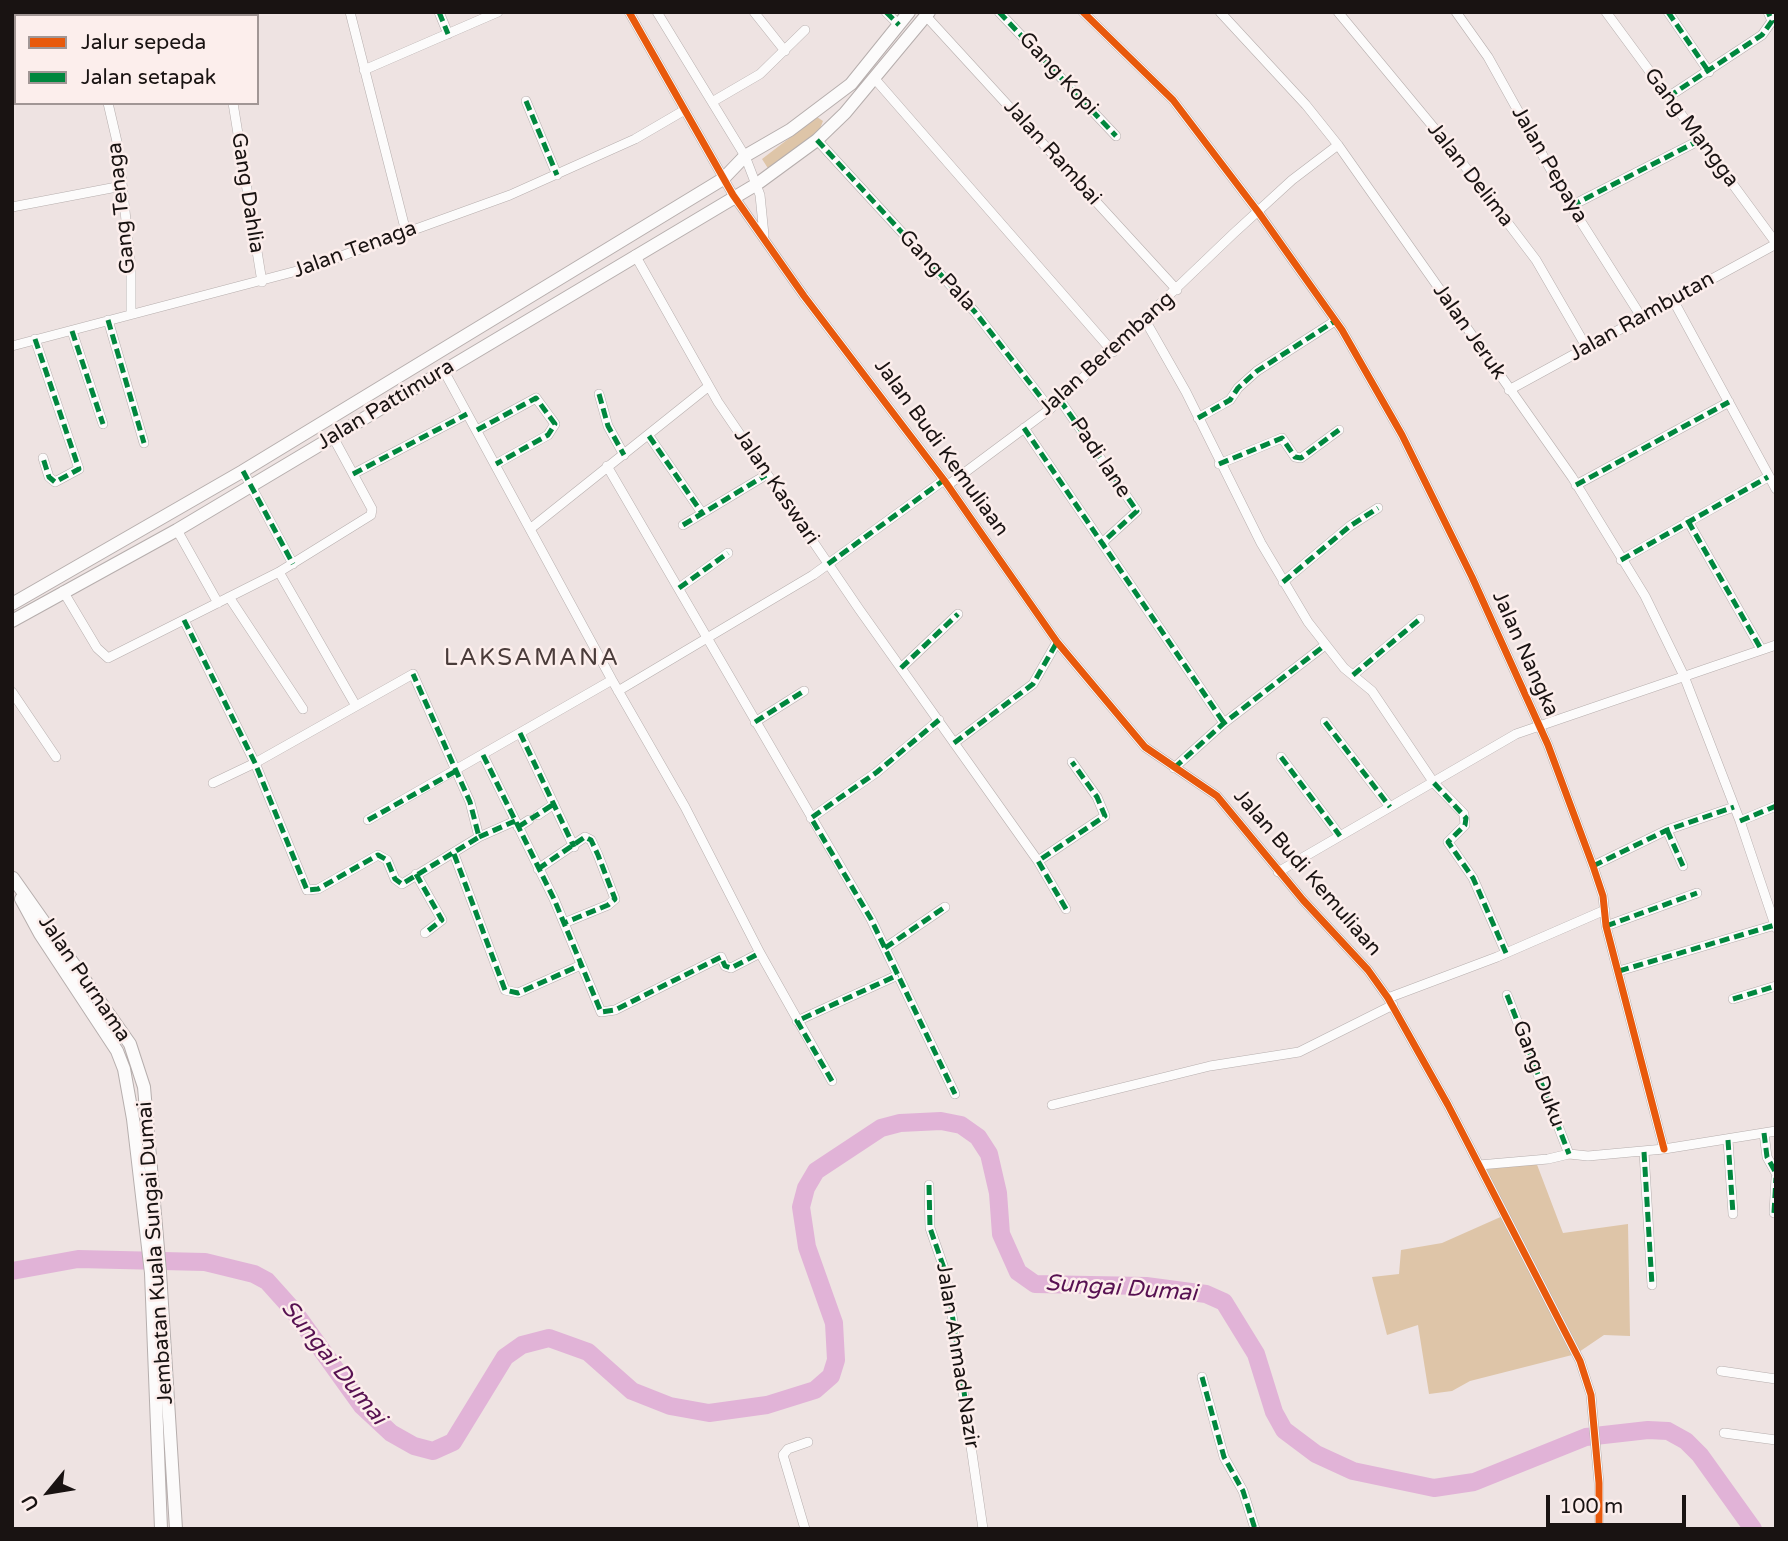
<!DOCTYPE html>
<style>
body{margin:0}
#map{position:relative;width:1788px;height:1541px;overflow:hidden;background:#eee3e2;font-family:"Varela Round",sans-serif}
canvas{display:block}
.frame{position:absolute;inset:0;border:14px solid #191312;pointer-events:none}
.legend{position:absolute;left:14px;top:14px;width:245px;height:91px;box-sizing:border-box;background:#fceeec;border:2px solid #a19695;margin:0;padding:9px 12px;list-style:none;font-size:21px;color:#191312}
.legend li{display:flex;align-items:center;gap:14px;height:35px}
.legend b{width:35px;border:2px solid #a19695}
.north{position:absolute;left:14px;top:1457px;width:70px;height:70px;-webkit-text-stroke:5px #fceeec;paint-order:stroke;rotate:240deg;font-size:19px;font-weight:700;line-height:28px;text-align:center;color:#191312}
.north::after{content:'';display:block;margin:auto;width:24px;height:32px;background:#191312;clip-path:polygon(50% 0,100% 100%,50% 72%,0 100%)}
.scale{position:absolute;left:1546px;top:1495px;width:140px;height:32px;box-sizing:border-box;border:4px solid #191312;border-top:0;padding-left:9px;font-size:21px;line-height:24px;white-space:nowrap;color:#191312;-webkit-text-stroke:5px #fceeec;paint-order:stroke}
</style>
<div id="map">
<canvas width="1788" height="1541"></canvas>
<div class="frame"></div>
<ul class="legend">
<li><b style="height:9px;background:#e8590c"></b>Jalur sepeda</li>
<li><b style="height:9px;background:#00873e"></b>Jalan setapak</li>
</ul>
<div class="north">U</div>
<div class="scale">100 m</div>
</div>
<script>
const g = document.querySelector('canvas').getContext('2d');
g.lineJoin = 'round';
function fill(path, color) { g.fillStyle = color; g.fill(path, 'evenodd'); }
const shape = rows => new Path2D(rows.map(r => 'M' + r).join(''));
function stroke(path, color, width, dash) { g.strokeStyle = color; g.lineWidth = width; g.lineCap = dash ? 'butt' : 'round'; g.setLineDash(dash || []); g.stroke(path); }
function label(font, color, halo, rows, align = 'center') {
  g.font = font + ' "Varela Round",sans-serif'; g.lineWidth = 5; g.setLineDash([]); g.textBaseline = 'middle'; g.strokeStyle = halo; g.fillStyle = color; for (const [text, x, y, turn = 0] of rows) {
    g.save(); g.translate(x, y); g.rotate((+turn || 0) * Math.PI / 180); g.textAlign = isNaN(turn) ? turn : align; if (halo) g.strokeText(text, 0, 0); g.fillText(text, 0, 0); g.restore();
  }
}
const green = shape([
 [817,117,823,121,819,131,771,173,762,159],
 [1536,1162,1563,1233,1628,1224,1630,1336,1604,1335,1576,1354,1470,1381,1452,1391,1429,1394,1418,1325,1387,1335,1372,1277,1399,1274,1401,1250,1442,1243,1505,1215,1482,1169]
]);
const river = shape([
 [12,1271,78,1259,205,1262,254,1274,267,1281,293,1310,362,1406,391,1433,414,1446,433,1451,453,1442,505,1357,522,1345,549,1338,588,1352,632,1391,670,1406,709,1413,767,1405,815,1390,831,1376,836,1360,834,1323,807,1247,801,1207,806,1188,816,1171,881,1128,900,1123,941,1121,961,1125,978,1137,989,1154,998,1193,1001,1234,1018,1272,1035,1284,1146,1286,1206,1294,1224,1302,1256,1354,1274,1412,1284,1430,1316,1454,1353,1471,1434,1488,1474,1482,1586,1437,1648,1430,1668,1431,1686,1441,1700,1455,1753,1529]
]);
const minor = shape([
 [95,12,96,16],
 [231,12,231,16],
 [350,12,406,232],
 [439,12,448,34],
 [629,12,733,195,804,296,944,480,1057,642,1145,747,1217,796,1303,900,1368,970,1388,998,1448,1105,1580,1361,1591,1395,1599,1483,1599,1529],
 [657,12,745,156,760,195,764,235],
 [754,12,785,51],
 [886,12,899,25],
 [999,12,1116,136],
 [1083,12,1173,100,1259,213,1342,330,1402,435,1472,577,1548,745,1593,866,1603,896,1606,926,1664,1149],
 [1220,12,1306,105,1338,145,1572,477,1645,596,1684,676,1740,821,1776,928],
 [1338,12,1454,152,1536,260,1587,348],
 [1456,12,1488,57,1571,206,1642,318],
 [1606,12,1776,243],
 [1668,12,1709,72],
 [926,16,1177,290],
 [364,70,498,12],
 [874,78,1113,352],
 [12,87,16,85],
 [1668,97,1762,35,1772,21,1768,12],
 [526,101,557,175],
 [712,102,760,74,805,30],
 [108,103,118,146,125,211,131,268,131,313],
 [233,103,262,282],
 [817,140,975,312,1050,409],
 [1571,206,1700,140],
 [12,207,122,186],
 [635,255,718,402,859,609,1038,861,1066,909],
 [1672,298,1776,489],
 [108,320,144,443],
 [1145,320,1186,392,1261,543,1308,622,1344,668,1372,691,1434,783,1464,814,1465,825,1448,842,1473,878,1506,953],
 [72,331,103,424],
 [35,339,79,469,55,482,49,477,43,458],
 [12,346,308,268,510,195,635,139,683,111],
 [444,371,612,680,685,807,760,953,832,1081],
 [1509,390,1776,244],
 [599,394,608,426,624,455],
 [1060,400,1137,511,1102,543],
 [1198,418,1230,400,1238,388,1257,371,1335,321],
 [1024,428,1224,723],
 [477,430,536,398,555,424,548,435,496,464],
 [649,436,702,513],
 [1219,464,1282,438,1295,457,1301,458,1339,430],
 [607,466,871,919,955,1094],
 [243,471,293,564],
 [353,474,467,414],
 [948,485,1050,409,1233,234,1292,180,1338,145],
 [1576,485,1729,402],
 [1688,521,1761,649],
 [683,525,766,475],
 [530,529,709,386],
 [177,530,218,603],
 [1621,560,1768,477],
 [279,572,356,706],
 [1283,582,1350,526,1378,508],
 [679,588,728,553],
 [63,591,97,648,108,658,279,572,371,515,372,509,333,437],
 [229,597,303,709],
 [184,620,255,763,307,890,318,889,378,855,387,860,395,879,402,884,479,837,470,802,413,674,255,763,213,783],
 [901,668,958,614],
 [1353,675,1420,619],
 [618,691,813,575,944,480],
 [12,692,56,757],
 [755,722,804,691],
 [1325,722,1390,807],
 [520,733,574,847],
 [954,743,1033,684,1057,642],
 [483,755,554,899,601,1012,615,1010,721,957,725,966,731,968,760,953],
 [1281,757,1340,836],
 [1174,768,1224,723,1324,646],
 [538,815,554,804],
 [811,818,877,772,939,720],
 [368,820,612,680],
 [1740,821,1776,806],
 [518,827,529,820],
 [1667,830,1683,866],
 [479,837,515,821],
 [454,854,505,990,518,993,581,965],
 [1038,861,1105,816,1097,797,1072,762],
 [1593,866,1667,830,1734,807],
 [538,869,585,837,591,840,598,855,615,899,608,905,564,923],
 [1278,872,1516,734,1776,645],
 [416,874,442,920,425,933],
 [1606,926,1697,893],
 [885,948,945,907],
 [1619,971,1775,925],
 [1507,995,1569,1154],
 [1388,998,1497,957,1605,910],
 [1733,999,1776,986],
 [797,1021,898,975],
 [1052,1105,1210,1066,1299,1052,1393,1005],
 [1764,1133,1767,1157,1776,1173],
 [1728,1140,1733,1214],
 [1644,1152,1652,1285],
 [1479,1165,1548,1159,1569,1154,1588,1156,1664,1149,1776,1131],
 [929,1185,930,1228,946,1274,983,1529],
 [1774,1213,1776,1178],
 [1721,1371,1776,1379],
 [1202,1377,1224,1457,1243,1491,1255,1529],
 [1724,1433,1776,1440],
 [805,1529,783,1455,788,1449,808,1442]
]);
const major = shape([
 [12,604,243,471,723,179,745,156,790,130,851,84,909,12],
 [12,621,177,530,757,184,817,140,845,113,929,12],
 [13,878,130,1044,144,1087,160,1272,176,1529],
 [21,899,40,934,117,1051,124,1069,133,1119,151,1273,161,1529]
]);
const quiet = shape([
 [439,12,448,34],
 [886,12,899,25],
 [999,12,1116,136],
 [1668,12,1709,72],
 [1668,97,1762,35,1772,21,1768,12],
 [526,101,557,175],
 [817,140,975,312,1050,409],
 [1571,206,1700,140],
 [108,320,144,443],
 [72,331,103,424],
 [35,339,79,469,55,482,49,477,43,458],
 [599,394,608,426,624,455],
 [1060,400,1137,511,1102,543],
 [1198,418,1230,400,1238,388,1257,371,1335,321],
 [1024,428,1224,723],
 [477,430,536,398,555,424,548,435,496,464],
 [649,436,702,513],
 [1219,464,1282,438,1295,457,1301,458,1339,430],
 [243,471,293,564],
 [353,474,467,414],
 [1576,485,1729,402],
 [1688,521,1761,649],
 [683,525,766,475],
 [1621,560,1768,477],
 [828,564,944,480],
 [1283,582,1350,526,1378,508],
 [679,588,728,553],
 [184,620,255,763,307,890,318,889,378,855,387,860,395,879,402,884,479,837,470,802,413,674],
 [901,668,958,614],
 [1353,675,1420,619],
 [939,720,877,772,811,818,871,919,955,1094],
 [755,722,804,691],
 [1325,722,1390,807],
 [520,733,574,847],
 [954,743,1033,684,1057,642],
 [483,755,554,899,601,1012,615,1010,721,957,725,966,731,968,760,953],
 [1281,757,1340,836],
 [1174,768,1224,723,1324,646],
 [1434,783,1466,818,1465,825,1448,842,1473,878,1506,953],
 [368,820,456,771],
 [1740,821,1776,806],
 [518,827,554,804],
 [1667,830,1683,866],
 [479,837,515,821],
 [454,854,505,990,518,993,581,965],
 [1593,866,1667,830,1734,807],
 [538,869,585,837,591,840,598,855,615,899,608,905,564,923],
 [416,874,442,920,425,933],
 [1066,909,1038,861,1105,816,1097,797,1072,762],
 [1606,926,1697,893],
 [885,948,945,907],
 [1619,971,1775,925],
 [1507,995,1569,1154],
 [1733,999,1776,986],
 [832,1081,797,1021,898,975],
 [1764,1133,1767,1157,1776,1173],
 [1728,1140,1733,1214],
 [1644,1152,1652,1285],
 [929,1185,930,1228,946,1274,972,1444],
 [1774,1213,1776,1178],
 [1202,1377,1224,1457,1243,1491,1255,1529]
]);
const cycleway = shape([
 [629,12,733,195,804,296,944,480,1057,642,1145,747,1217,796,1303,900,1368,970,1388,998,1448,1105,1580,1361,1591,1395,1599,1483,1599,1529],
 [1083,12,1173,100,1259,213,1342,330,1402,435,1472,577,1548,745,1593,866,1603,896,1606,926,1664,1149]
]);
const streetNames = [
 ["Gang Kopi",1058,74,47],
 ["Gang Mangga",1691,128,53],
 ["Jalan Rambai",1052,153,48],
 ["Jalan Pepaya",1549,165,60],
 ["Jalan Delima",1470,175,52],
 ["Gang Dahlia",247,193,81],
 ["Gang Tenaga",122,208,-96],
 ["Jalan Tenaga",355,250,-20],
 ["Gang Pala",937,271,47],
 ["Jalan Rambutan",1642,317,-29],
 ["Jalan Jeruk",1469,332,55],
 ["Jalan Berembang",1107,354,-42],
 ["Jalan Pattimura",386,405,-31],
 ["Jalan Budi Kemuliaan",941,448,54],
 ["Padi lane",1100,458,56],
 ["Jalan Kaswari",776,487,56],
 ["Jalan Nangka",1525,654,66],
 ["Jalan Budi Kemuliaan",1307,873,49],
 ["Jalan Purnama",84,979,56],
 ["Gang Duku",1538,1074,69],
 ["Jembatan Kuala Sungai Dumai",156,1253,-94],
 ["Jalan Ahmad Nazir",957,1356,81]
];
const waterNames = [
 ["Sungai Dumai",1121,1289,4],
 ["Sungai Dumai",333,1363,51]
];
const quarterNames = [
 ["LAKSAMANA",532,659]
];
fill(green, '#dec5a8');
stroke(river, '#e1b3d7', 18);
stroke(minor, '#b6aead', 10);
stroke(major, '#b6aead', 14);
stroke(minor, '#fcfbfb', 9);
stroke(major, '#fcfbfb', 12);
stroke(quiet, '#00873e', 5, [10, 5]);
stroke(cycleway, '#e8590c', 7);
label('21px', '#191312', '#fceeec', streetNames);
label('italic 23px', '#571151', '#fceeec', waterNames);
g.letterSpacing = '2px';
label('24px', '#4a3c3a', '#fceeec', quarterNames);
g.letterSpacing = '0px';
</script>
